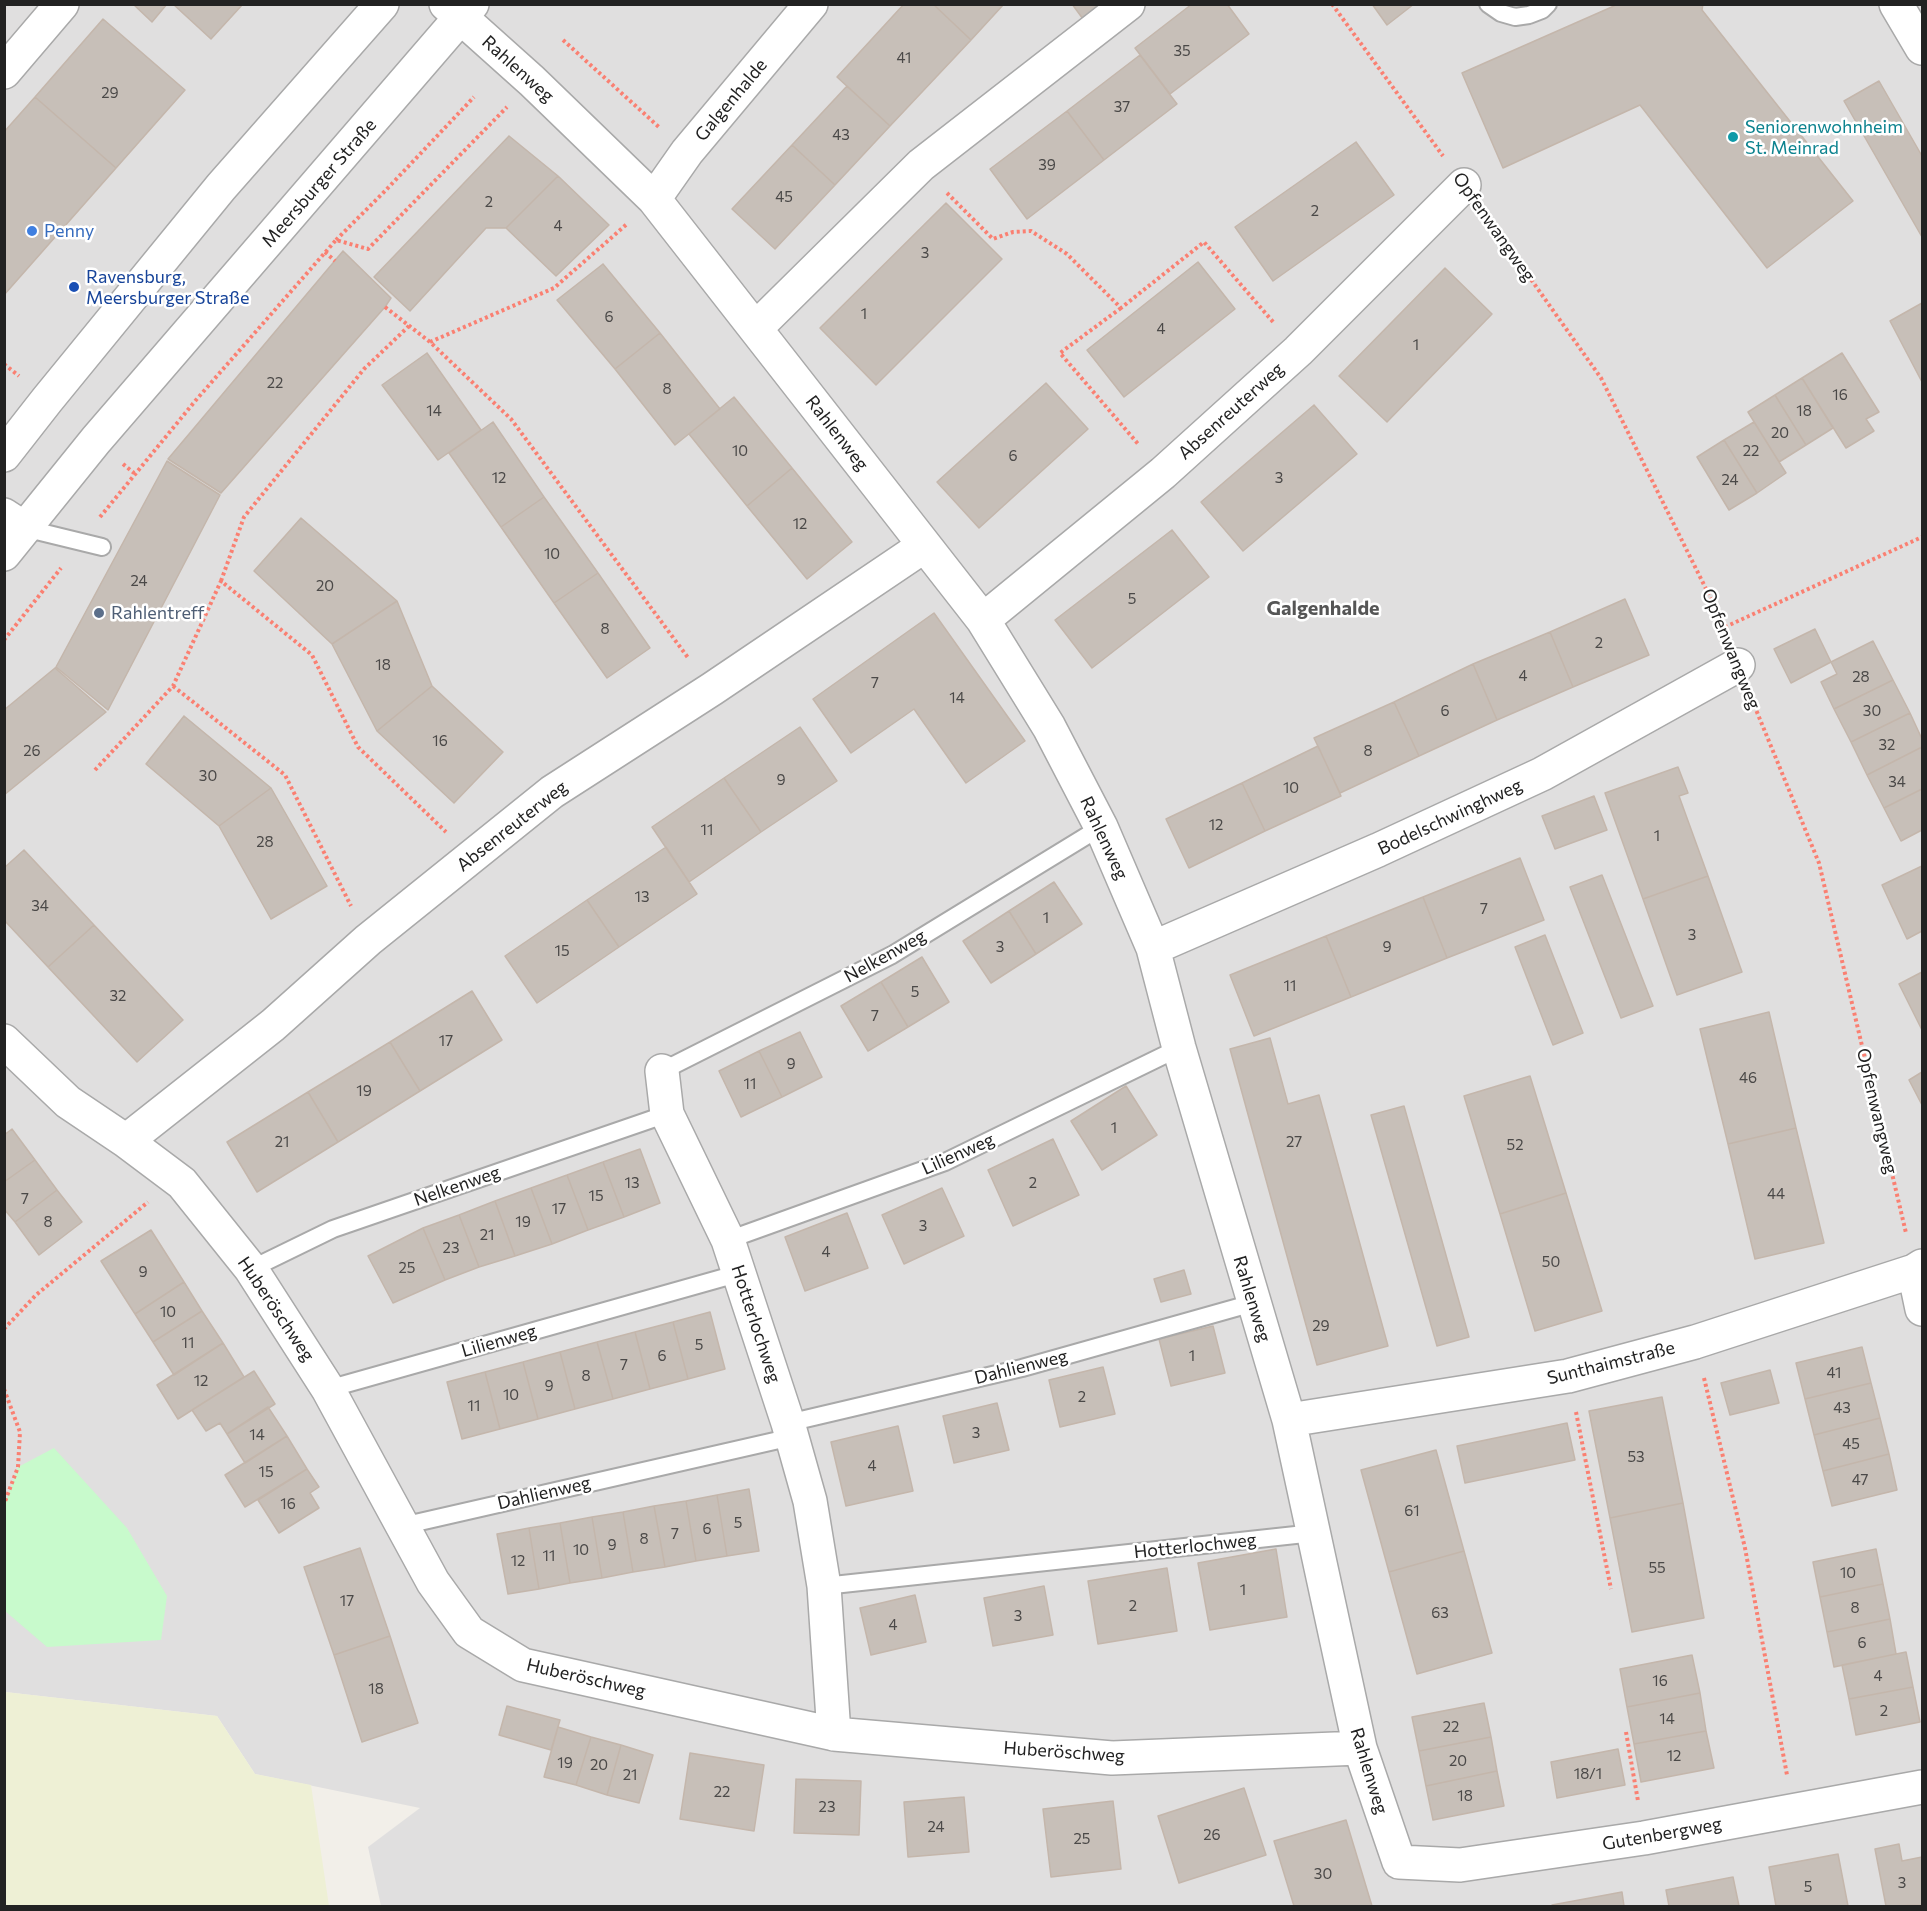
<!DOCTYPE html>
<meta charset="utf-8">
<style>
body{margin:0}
#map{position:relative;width:1927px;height:1911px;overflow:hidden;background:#f2efe9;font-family:Commissioner,sans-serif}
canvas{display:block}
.frame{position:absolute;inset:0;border:6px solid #222;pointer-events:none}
</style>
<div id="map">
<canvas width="1927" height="1911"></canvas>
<div class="frame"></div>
</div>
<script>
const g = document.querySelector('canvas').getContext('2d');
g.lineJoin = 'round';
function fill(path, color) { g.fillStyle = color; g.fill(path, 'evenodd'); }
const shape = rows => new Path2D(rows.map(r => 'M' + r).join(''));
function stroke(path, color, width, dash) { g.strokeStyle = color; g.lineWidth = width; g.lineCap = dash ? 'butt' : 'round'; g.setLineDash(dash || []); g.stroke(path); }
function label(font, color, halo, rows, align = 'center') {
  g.font = font + ' Commissioner,sans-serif'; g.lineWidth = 5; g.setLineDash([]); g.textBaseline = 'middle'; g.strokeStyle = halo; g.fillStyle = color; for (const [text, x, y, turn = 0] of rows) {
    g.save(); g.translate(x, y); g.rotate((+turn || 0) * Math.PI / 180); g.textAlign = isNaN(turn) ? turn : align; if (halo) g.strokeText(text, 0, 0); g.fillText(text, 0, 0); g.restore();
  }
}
const residential = shape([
 [5,5,1922,5,1922,1906,381,1906,368,1847,420,1808,255,1774,217,1716,5,1692]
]);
const farmland = shape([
 [5,1692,217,1716,255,1774,311,1785,329,1906,5,1906]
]);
const park = shape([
 [54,1448,127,1528,167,1596,161,1640,47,1647,5,1611,5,1504,18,1467]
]);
const building = shape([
 [133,4,167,4,152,22,133,4],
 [173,4,243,4,211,39,173,4],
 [904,4,933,4,971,40,890,126,837,77,904,4],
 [933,4,1004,4,971,40,933,4],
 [1072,4,1104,4,1083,19,1072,4],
 [1192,4,1227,4,1249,34,1170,94,1135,48,1192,4],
 [1372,4,1414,4,1387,25,1372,4],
 [1614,4,1703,4,1702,10,1853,201,1767,268,1640,105,1503,168,1462,73,1614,6,1614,4],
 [103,19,185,90,116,168,35,97,103,19],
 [1140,55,1177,104,1104,160,1067,111,1140,55],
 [1879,81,1922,156,1922,237,1844,101,1879,81],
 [847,86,890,126,835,185,792,145,847,86],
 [35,97,116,168,4,295,4,132,35,97],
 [1067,111,1104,160,1027,219,990,169,1067,111],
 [509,136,558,176,506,228,486,228,410,311,374,277,509,136],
 [1356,142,1394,195,1273,281,1235,227,1356,142],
 [792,145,835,185,775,249,732,209,792,145],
 [558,176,609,225,556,276,506,228,558,176],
 [946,203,1002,259,876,385,820,328,946,203],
 [343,251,391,298,385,307,221,493,168,459,343,251],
 [1198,262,1235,309,1124,397,1087,350,1198,262],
 [603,264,660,333,615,369,557,300,603,264],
 [1445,268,1492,314,1387,422,1339,376,1445,268],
 [1922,303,1922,382,1890,321,1922,303],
 [660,333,720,409,675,445,615,369,660,333],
 [427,353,481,430,438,460,382,385,427,353],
 [1842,353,1879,412,1866,419,1874,431,1846,448,1802,378,1842,353],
 [1802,378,1833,428,1806,445,1775,395,1802,378],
 [1046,383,1088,429,979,528,937,482,1046,383],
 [1775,395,1806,445,1779,462,1748,412,1775,395],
 [734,397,792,468,747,506,689,434,734,397],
 [1314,405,1357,454,1243,551,1201,502,1314,405],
 [493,422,544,497,501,527,449,453,493,422],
 [1754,422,1786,473,1757,493,1724,440,1754,422],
 [1724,440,1757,493,1729,510,1697,457,1724,440],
 [167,461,220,495,108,710,56,667,167,461],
 [792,468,852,542,807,579,747,506,792,468],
 [544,497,598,573,554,603,501,527,544,497],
 [301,518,397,601,332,644,254,571,301,518],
 [1172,530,1209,577,1092,668,1055,620,1172,530],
 [598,573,650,648,607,678,554,603,598,573],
 [1625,599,1649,655,1573,687,1550,632,1625,599],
 [397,601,432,686,377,731,332,644,397,601],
 [934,613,1025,741,966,783,914,709,851,753,813,699,934,613],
 [1815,629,1831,662,1791,683,1774,649,1815,629],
 [1550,632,1573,687,1497,720,1473,664,1550,632],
 [1873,641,1893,680,1834,709,1821,682,1837,674,1831,662,1873,641],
 [1473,664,1497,720,1419,756,1394,702,1473,664],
 [55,668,106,712,4,795,4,710,55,668],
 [1893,680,1910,713,1851,742,1834,709,1893,680],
 [432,686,503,752,454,803,377,731,432,686],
 [1394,702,1419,756,1340,793,1314,738,1394,702],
 [1910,713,1922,739,1922,747,1867,775,1851,742,1910,713],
 [184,716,271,788,219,826,146,764,184,716],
 [800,727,837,781,761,832,724,778,800,727],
 [1318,746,1341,796,1265,831,1242,783,1318,746],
 [1922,747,1922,789,1884,808,1867,775,1922,747],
 [1678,767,1688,793,1679,796,1708,876,1643,899,1605,793,1678,767],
 [724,778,761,832,689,882,652,827,724,778],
 [1242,783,1265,831,1189,868,1166,819,1242,783],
 [271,788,327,886,271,919,219,826,271,788],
 [1922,789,1922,830,1901,841,1884,808,1922,789],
 [1594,796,1607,830,1555,849,1542,816,1594,796],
 [666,847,697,894,619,947,587,900,666,847],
 [24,850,94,925,48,967,4,920,4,868,24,850],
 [1520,858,1544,920,1447,958,1423,897,1520,858],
 [1922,866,1922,931,1907,939,1882,885,1922,866],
 [1602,875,1653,1006,1621,1018,1570,887,1602,875],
 [1708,876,1742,972,1677,995,1643,899,1708,876],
 [1054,882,1082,924,1036,954,1009,911,1054,882],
 [1423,897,1447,958,1351,997,1326,936,1423,897],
 [587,900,619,947,537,1003,505,956,587,900],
 [1009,911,1036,954,991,983,963,941,1009,911],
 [94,925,183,1020,137,1062,48,967,94,925],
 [1545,935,1583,1033,1553,1045,1515,947,1545,935],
 [1326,936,1351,997,1254,1036,1230,975,1326,936],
 [922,957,949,1002,908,1027,881,982,922,957],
 [1922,972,1922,1030,1899,984,1922,972],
 [881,982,908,1027,868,1051,841,1006,881,982],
 [472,991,502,1040,420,1091,390,1042,472,991],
 [1769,1012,1796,1128,1728,1144,1700,1029,1769,1012],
 [800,1032,822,1077,782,1097,759,1051,800,1032],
 [1270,1038,1288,1104,1319,1095,1388,1346,1317,1365,1230,1049,1270,1038],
 [390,1042,420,1091,338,1142,308,1092,390,1042],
 [759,1051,782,1097,741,1117,719,1071,759,1051],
 [1922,1072,1922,1105,1909,1080,1922,1072],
 [1530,1076,1566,1193,1500,1214,1464,1096,1530,1076],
 [1126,1086,1157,1135,1102,1170,1071,1121,1126,1086],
 [308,1092,338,1142,257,1192,227,1142,308,1092],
 [1404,1106,1469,1337,1437,1346,1371,1115,1404,1106],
 [1796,1128,1824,1243,1755,1259,1728,1144,1796,1128],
 [12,1129,35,1160,4,1182,4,1135,12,1129],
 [1053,1139,1079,1195,1013,1226,988,1170,1053,1139],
 [640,1149,660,1203,624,1217,603,1162,640,1149],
 [35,1160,57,1190,15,1222,4,1209,4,1182,35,1160],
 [603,1162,624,1217,588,1230,567,1175,603,1162],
 [567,1175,588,1230,552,1244,531,1188,567,1175],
 [531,1188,552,1244,515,1256,495,1201,531,1188],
 [942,1188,964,1236,904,1264,882,1215,942,1188],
 [57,1190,82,1222,39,1255,15,1222,57,1190],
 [1566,1193,1602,1311,1535,1331,1500,1214,1566,1193],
 [495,1201,515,1256,479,1267,459,1215,495,1201],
 [847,1213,868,1268,805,1291,785,1237,847,1213],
 [459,1215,479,1267,445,1280,423,1228,459,1215],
 [423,1228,445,1280,393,1303,368,1256,423,1228],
 [151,1230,184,1282,135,1314,101,1261,151,1230],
 [1184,1270,1191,1294,1161,1302,1154,1279,1184,1270],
 [184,1282,202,1311,153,1342,135,1314,184,1282],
 [202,1311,223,1343,174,1375,153,1342,202,1311],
 [710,1312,725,1369,688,1379,673,1322,710,1312],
 [673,1322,688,1379,650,1389,635,1332,673,1322],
 [1213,1326,1225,1373,1171,1386,1159,1339,1213,1326],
 [635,1332,650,1389,613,1399,597,1342,635,1332],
 [597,1342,613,1399,575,1409,560,1352,597,1342],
 [223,1343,244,1377,178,1419,157,1385,223,1343],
 [1862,1347,1871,1383,1805,1399,1796,1363,1862,1347],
 [560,1352,575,1409,538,1419,523,1362,560,1352],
 [523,1362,538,1419,500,1429,485,1372,523,1362],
 [1103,1367,1115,1414,1060,1427,1049,1380,1103,1367],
 [1770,1370,1779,1403,1730,1415,1721,1383,1770,1370],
 [254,1371,275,1404,227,1434,220,1423,206,1431,192,1410,254,1371],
 [485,1372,500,1429,462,1439,447,1382,485,1372],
 [1871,1383,1880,1418,1814,1435,1805,1399,1871,1383],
 [1662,1397,1683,1503,1610,1518,1589,1411,1662,1397],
 [997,1403,1009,1450,954,1463,943,1416,997,1403],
 [268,1407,287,1436,245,1463,227,1434,268,1407],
 [1880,1418,1889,1454,1823,1471,1814,1435,1880,1418],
 [1567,1423,1575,1460,1465,1483,1457,1446,1567,1423],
 [898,1426,913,1491,846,1506,831,1442,898,1426],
 [287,1436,307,1469,245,1507,225,1475,287,1436],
 [1436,1450,1464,1551,1389,1572,1361,1470,1436,1450],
 [1889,1454,1897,1490,1832,1506,1823,1471,1889,1454],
 [307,1469,319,1487,310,1493,319,1508,279,1533,258,1500,307,1469],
 [749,1489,759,1551,727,1556,717,1495,749,1489],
 [717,1495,727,1556,696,1561,686,1501,717,1495],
 [686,1501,696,1561,665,1567,654,1506,686,1501],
 [1683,1503,1704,1618,1632,1632,1610,1518,1683,1503],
 [654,1506,665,1567,633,1572,623,1512,654,1506],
 [623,1512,633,1572,602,1578,592,1517,623,1512],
 [592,1517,602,1578,570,1583,560,1523,592,1517],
 [560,1523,570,1583,539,1589,529,1528,560,1523],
 [529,1528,539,1589,508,1594,497,1534,529,1528],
 [360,1548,390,1636,334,1655,304,1567,360,1548],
 [1276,1549,1287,1617,1210,1630,1198,1563,1276,1549],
 [1876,1549,1883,1584,1820,1597,1813,1562,1876,1549],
 [1464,1551,1492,1653,1417,1674,1389,1572,1464,1551],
 [1167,1568,1177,1631,1098,1644,1088,1581,1167,1568],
 [1883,1584,1890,1619,1827,1632,1820,1597,1883,1584],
 [1044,1586,1053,1635,993,1646,984,1598,1044,1586],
 [915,1595,926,1642,871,1655,860,1608,915,1595],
 [1890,1619,1896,1654,1834,1667,1827,1632,1890,1619],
 [390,1636,418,1723,362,1742,334,1655,390,1636],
 [1906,1652,1913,1687,1849,1699,1842,1665,1906,1652],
 [1692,1655,1700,1693,1627,1707,1620,1669,1692,1655],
 [1913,1687,1920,1722,1856,1735,1849,1699,1913,1687],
 [1700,1693,1706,1731,1634,1744,1627,1707,1700,1693],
 [1484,1703,1491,1737,1419,1751,1412,1717,1484,1703],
 [507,1706,560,1720,551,1750,499,1735,507,1706],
 [558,1727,591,1737,576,1785,544,1777,558,1727],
 [1706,1731,1714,1768,1641,1782,1634,1744,1706,1731],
 [591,1737,621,1745,607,1795,576,1785,591,1737],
 [1491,1737,1497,1771,1426,1786,1419,1751,1491,1737],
 [621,1745,653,1755,639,1803,607,1795,621,1745],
 [1618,1749,1625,1785,1557,1798,1551,1762,1618,1749],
 [690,1753,764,1765,754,1831,680,1819,690,1753],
 [1497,1771,1504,1806,1433,1820,1426,1786,1497,1771],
 [796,1779,861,1781,859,1835,794,1833,796,1779],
 [1244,1788,1266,1855,1179,1883,1158,1816,1244,1788],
 [964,1797,969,1852,908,1857,904,1802,964,1797],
 [1113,1801,1121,1869,1051,1877,1043,1809,1113,1801],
 [1346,1820,1372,1906,1294,1906,1274,1841,1346,1820],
 [1899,1844,1902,1861,1922,1857,1922,1905,1886,1906,1875,1849,1899,1844],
 [1838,1854,1848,1906,1776,1906,1769,1867,1838,1854],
 [1733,1877,1739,1906,1669,1906,1666,1890,1733,1877],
 [1622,1892,1624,1906,1553,1906,1552,1905,1622,1892]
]);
const path = shape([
 [1332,4,1443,156],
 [563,40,660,128],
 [947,193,993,239,1013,232,1031,231,1067,254,1121,308,1204,242,1274,323],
 [1486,216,1601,378,1727,631],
 [336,240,385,191,474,97],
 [325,252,335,261],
 [385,307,430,342,511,419,689,659],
 [1121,308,1060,353,1139,445],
 [430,342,554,288,627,224],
 [4,364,19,376],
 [123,464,134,473],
 [100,517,196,400,336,240,368,249,507,107],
 [221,581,244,517,364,369,409,326],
 [1725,627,1922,537],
 [4,640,61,568],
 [173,686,285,775,351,906],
 [1752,700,1819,863,1906,1233],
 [95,770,173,686,221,581,312,655,358,747,446,832],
 [4,1329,36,1295,148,1202],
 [1704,1378,1745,1548,1787,1775],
 [4,1389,20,1432,18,1467,4,1504],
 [1576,1412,1611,1589],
 [1626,1732,1638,1801]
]);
const service = shape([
 [1488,4,1501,13,1515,17,1529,15,1542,10,1548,4],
 [24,528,102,547],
 [662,1071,892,955,1101,827],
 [728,1240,945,1162,1179,1048],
 [251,1269,333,1229,667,1114],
 [328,1389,740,1273],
 [788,1423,1022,1368,1253,1303],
 [402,1526,792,1437],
 [824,1586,1314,1533]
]);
const minor = shape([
 [446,4,532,81,654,199,983,620,1049,727,1101,827,1153,948,1179,1048,1289,1420,1360,1748,1399,1862,1460,1865,1644,1838,1922,1787],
 [1896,4,1922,48],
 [4,72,62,4],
 [654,199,687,152,811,4],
 [756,328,921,165,1128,4],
 [4,515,24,528],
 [983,620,1163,473,1298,351,1464,185],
 [1153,948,1378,850,1542,774,1738,665],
 [4,1041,68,1102,126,1141,182,1183,251,1269,328,1389,433,1582,469,1632,523,1665,834,1734,1112,1758,1360,1748],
 [662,1071,667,1114,728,1240,788,1423,810,1501,824,1586,834,1734],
 [126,1141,273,1025,368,940,552,792,712,689,924,546],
 [1914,1271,1922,1309],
 [1289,1420,1568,1376,1695,1342,1914,1271,1922,1266]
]);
const tertiary = shape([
 [4,455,47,400,221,187,382,4],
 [4,554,96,440,472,4]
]);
const markers = [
 [1733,137,6,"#0f9aa8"],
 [32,231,6,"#3f7fe0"],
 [74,287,6,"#1a4fb4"],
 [99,613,6,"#5c6f8a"]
];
const numberNames = [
 ["35",1182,51],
 ["41",904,58],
 ["29",110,93],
 ["37",1122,107],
 ["43",841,135],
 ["39",1047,165],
 ["45",784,197],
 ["2",489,202],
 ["2",1315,211],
 ["4",558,226],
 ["3",925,253],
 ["1",864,314],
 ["6",609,317],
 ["4",1161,329],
 ["1",1416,345],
 ["22",275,383],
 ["8",667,389],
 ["16",1840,395],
 ["14",434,411],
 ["18",1804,411],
 ["20",1780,433],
 ["10",740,451],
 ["22",1751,451],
 ["6",1013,456],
 ["12",499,478],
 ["3",1279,478],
 ["24",1730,480],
 ["12",800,524],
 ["10",552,554],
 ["24",139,581],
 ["20",325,586],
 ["5",1132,599],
 ["8",605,629],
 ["2",1599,643],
 ["18",383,665],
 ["4",1523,676],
 ["28",1861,677],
 ["7",875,683],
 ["14",957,698],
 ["6",1445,711],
 ["30",1872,711],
 ["16",440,741],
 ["32",1887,745],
 ["26",32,751],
 ["8",1368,751],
 ["30",208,776],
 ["9",781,780],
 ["34",1897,782],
 ["10",1291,788],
 ["12",1216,825],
 ["11",707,830],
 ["1",1657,836],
 ["28",265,842],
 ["13",642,897],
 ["34",40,906],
 ["7",1484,909],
 ["1",1046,918],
 ["3",1692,935],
 ["3",1000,947],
 ["9",1387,947],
 ["15",562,951],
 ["11",1290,986],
 ["5",915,992],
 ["32",118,996],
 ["7",875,1016],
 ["17",446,1041],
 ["9",791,1064],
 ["46",1748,1078],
 ["11",750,1084],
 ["19",364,1091],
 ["1",1114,1128],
 ["21",282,1142],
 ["27",1294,1142],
 ["52",1515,1145],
 ["13",632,1183],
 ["2",1033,1183],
 ["44",1776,1194],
 ["15",596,1196],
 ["7",25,1199],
 ["17",559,1209],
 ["8",48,1222],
 ["19",523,1222],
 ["3",923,1226],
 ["21",487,1235],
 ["23",451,1248],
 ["4",826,1252],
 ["50",1551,1262],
 ["25",407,1268],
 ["9",143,1272],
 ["10",168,1312],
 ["29",1321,1326],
 ["11",188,1343],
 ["5",699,1345],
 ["6",662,1356],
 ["1",1192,1356],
 ["7",624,1365],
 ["41",1834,1373],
 ["8",586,1376],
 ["12",201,1381],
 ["9",549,1386],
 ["10",511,1395],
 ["2",1082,1397],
 ["11",474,1406],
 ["43",1842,1408],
 ["3",976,1433],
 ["14",257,1435],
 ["45",1851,1444],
 ["53",1636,1457],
 ["4",872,1466],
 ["15",266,1472],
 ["47",1860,1480],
 ["16",288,1504],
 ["61",1412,1511],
 ["5",738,1523],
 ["6",707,1529],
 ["7",675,1534],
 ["8",644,1539],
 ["9",612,1545],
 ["10",581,1550],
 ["11",549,1556],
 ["12",518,1561],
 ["55",1657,1568],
 ["10",1848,1573],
 ["1",1243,1590],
 ["17",347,1601],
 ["2",1133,1606],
 ["8",1855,1608],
 ["63",1440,1613],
 ["3",1018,1616],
 ["4",893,1625],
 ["6",1862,1643],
 ["4",1878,1676],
 ["16",1660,1681],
 ["18",376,1689],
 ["2",1884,1711],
 ["14",1667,1719],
 ["22",1451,1727],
 ["12",1674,1756],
 ["20",1458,1761],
 ["19",565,1763],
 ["20",599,1765],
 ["18/1",1588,1774],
 ["21",630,1775],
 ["22",722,1792],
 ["18",1465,1796],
 ["23",827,1807],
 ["24",936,1827],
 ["26",1212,1835],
 ["25",1082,1839],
 ["30",1323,1874],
 ["3",1902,1883],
 ["5",1808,1887]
];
const streetNames = [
 ["Rahlenweg",518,69,42],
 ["Galgenhalde",731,100,-50],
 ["Meersburger Straße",319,183,-49],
 ["Opfenwangweg",1494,227,55],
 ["Absenreuterweg",1231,411,-42],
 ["Rahlenweg",837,433,52],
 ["Opfenwangweg",1731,649,68],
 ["Bodelschwinghweg",1450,817,-25],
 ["Absenreuterweg",512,826,-38],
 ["Rahlenweg",1104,838,65],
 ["Nelkenweg",885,956,-29],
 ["Opfenwangweg",1877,1111,77],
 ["Lilienweg",958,1154,-24],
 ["Nelkenweg",457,1186,-19],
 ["Rahlenweg",1252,1299,73],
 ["Huberöschweg",276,1309,56],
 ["Hotterlochweg",756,1324,72],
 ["Lilienweg",499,1341,-16],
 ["Sunthaimstraße",1611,1363,-14],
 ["Dahlienweg",1021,1367,-14],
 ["Dahlienweg",544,1493,-13],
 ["Hotterlochweg",1195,1546,-6],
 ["Huberöschweg",586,1678,13],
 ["Huberöschweg",1064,1752,4],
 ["Rahlenweg",1369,1771,73],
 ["Gutenbergweg",1662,1834,-10]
];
const cultureNames = [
 ["Seniorenwohnheim",1745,127],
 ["St. Meinrad",1745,148]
];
const shopNames = [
 ["Penny",44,231]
];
const transitNames = [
 ["Ravensburg,",86,277],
 ["Meersburger Straße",86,298]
];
const serviceNames = [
 ["Rahlentreff",111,613]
];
const neighbourhoodNames = [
 ["Galgenhalde",1323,608]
];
fill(residential, '#e0dfdf');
fill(farmland, '#eef0d5');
fill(park, '#c8facc');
fill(building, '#c7bfb8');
stroke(building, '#c4b6ab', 1.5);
stroke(service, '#a9a9a9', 20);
stroke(minor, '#a9a9a9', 36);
stroke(tertiary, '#a9a9a9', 36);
stroke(path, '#fa8072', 4, [3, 3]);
stroke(service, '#fff', 16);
stroke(minor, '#fff', 33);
stroke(tertiary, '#fff', 33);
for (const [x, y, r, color] of markers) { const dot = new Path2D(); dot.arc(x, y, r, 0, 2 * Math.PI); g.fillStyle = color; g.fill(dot); stroke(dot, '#fff', 2); }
label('15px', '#4b4948', null, numberNames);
label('18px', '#222', '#fff', streetNames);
label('18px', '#0d838f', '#fff', cultureNames, 'left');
label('18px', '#366cbe', '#fff', shopNames, 'left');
label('18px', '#164399', '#fff', transitNames, 'left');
label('18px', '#4e5e75', '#fff', serviceNames, 'left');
label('bold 20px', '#555', '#fff', neighbourhoodNames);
</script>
